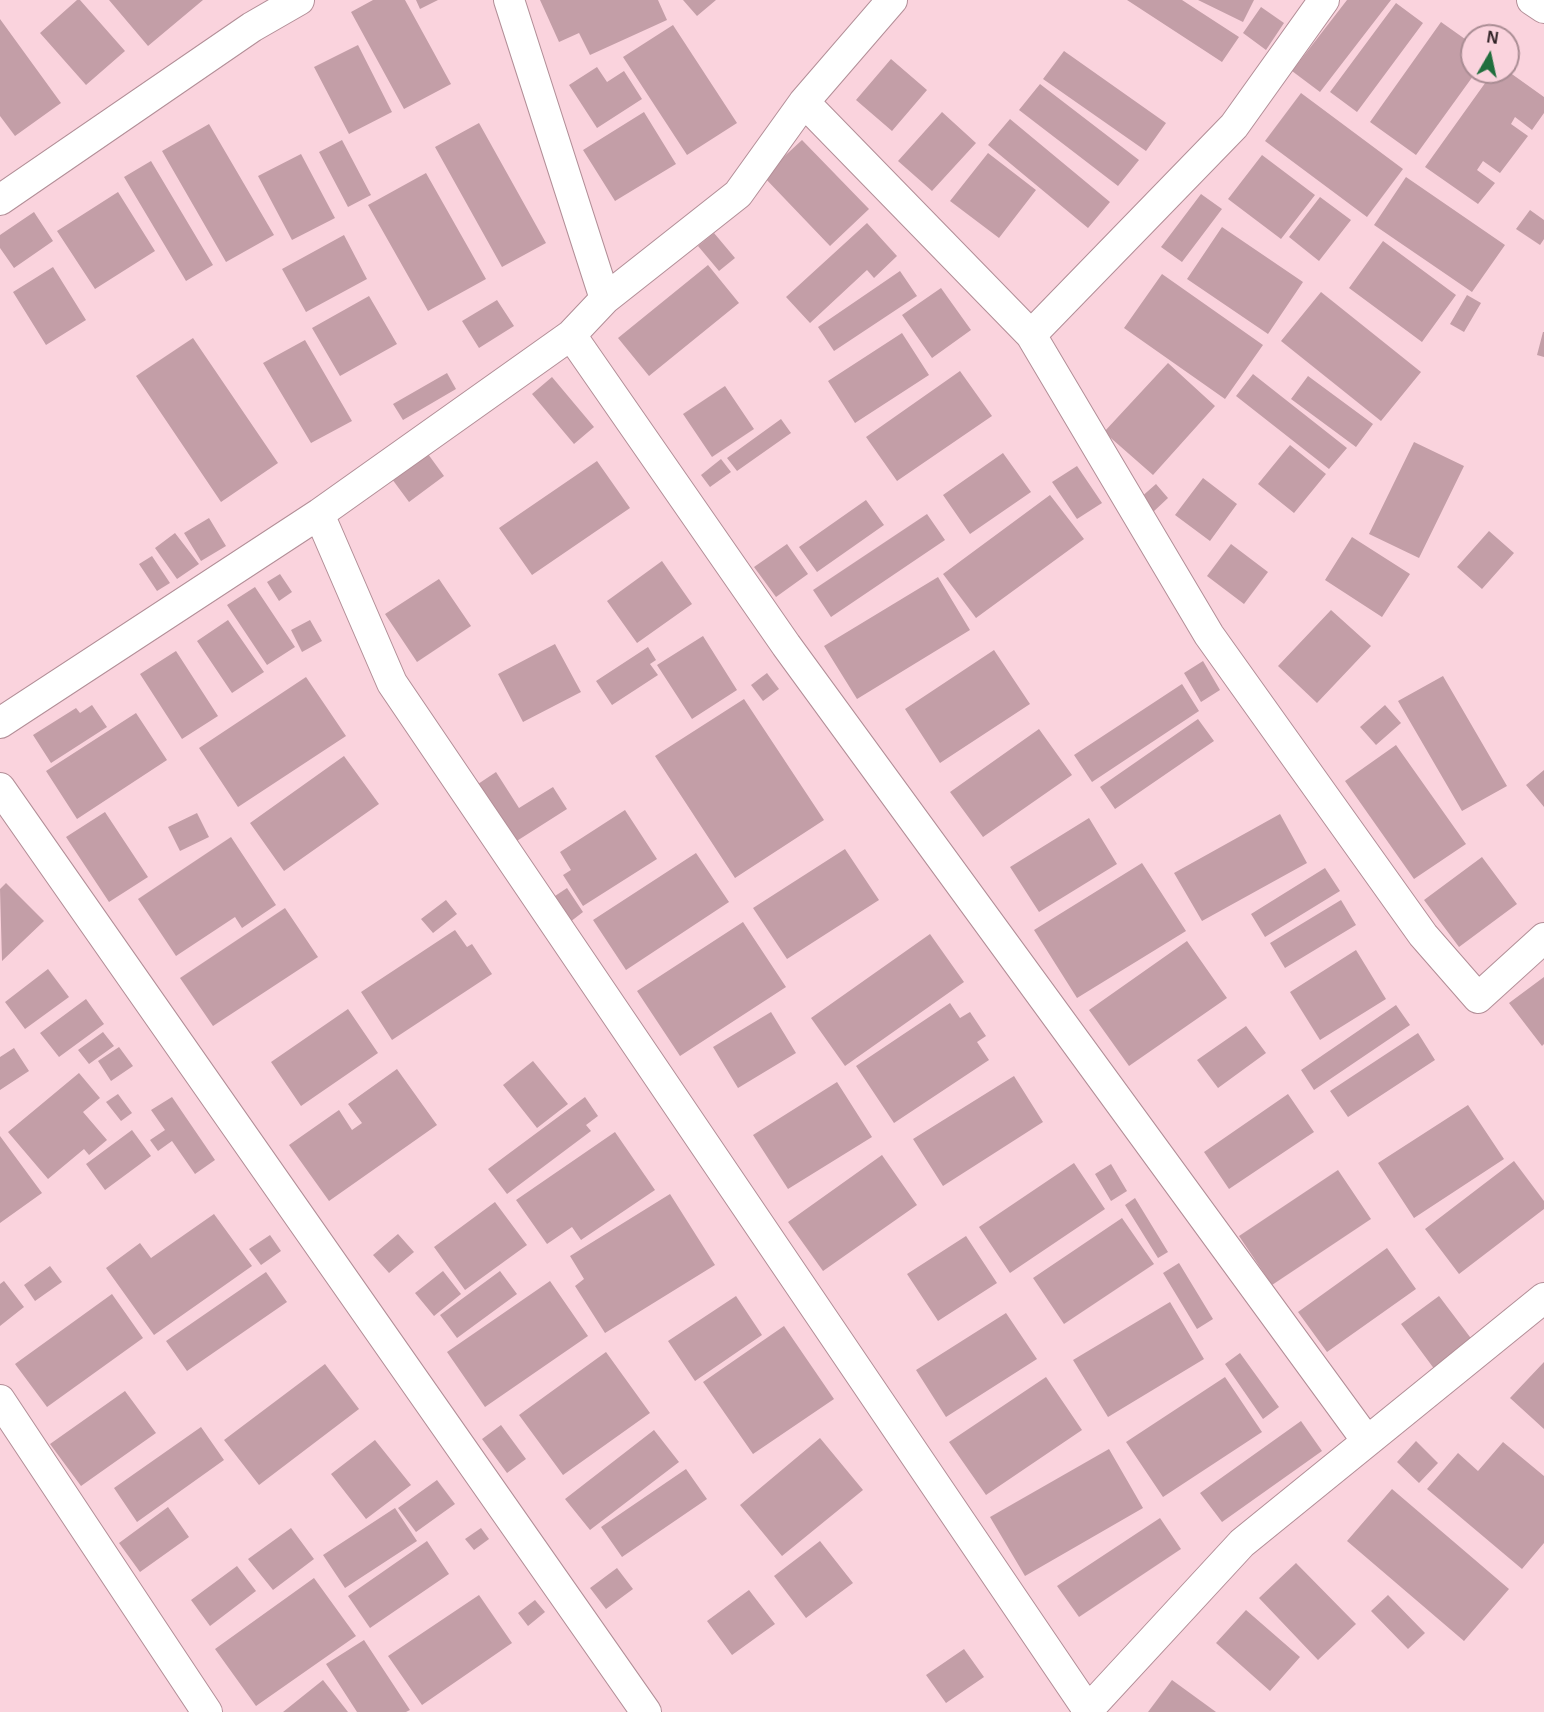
<!DOCTYPE html>
<style>
body{margin:0}
#map{position:relative;width:1544px;height:1712px;overflow:hidden;background:#fad3dd;font-family:Arial,sans-serif}
canvas{display:block}
.north{position:absolute;left:1460px;top:24px;width:60px;height:60px;box-sizing:border-box;background:#fad3dd;border:2px solid #a98c93;border-radius:50%;rotate:9deg;font-size:16px;font-weight:700;line-height:24px;text-align:center;color:#2f2125}
.north::after{content:'';display:block;margin:auto;width:21px;height:27px;background:#216e3d;clip-path:polygon(50% 0,100% 100%,50% 72%,0 100%)}
</style>
<div id="map">
<canvas width="1544" height="1712"></canvas>
<div class="north">N</div>
</div>
<script>
const g = document.querySelector('canvas').getContext('2d');
g.lineJoin = 'round';
function fill(path, color) { g.fillStyle = color; g.fill(path, 'evenodd'); }
const shape = rows => new Path2D(rows.map(r => 'M' + r).join(''));
function stroke(path, color, width, dash) { g.strokeStyle = color; g.lineWidth = width; g.lineCap = dash ? 'butt' : 'round'; g.setLineDash(dash || []); g.stroke(path); }
const building = shape([
 [77,0,80,0,125,51,86,85,40,33],
 [109,0,203,0,148,46],
 [373,0,405,0,451,84,404,109,351,12],
 [416,0,438,0,420,9],
 [540,0,658,0,667,20,590,55,579,33,559,42],
 [683,0,716,0,697,16],
 [1127,0,1182,0,1239,37,1222,62],
 [1198,0,1254,0,1243,22],
 [1347,0,1391,0,1320,92,1292,71],
 [1396,3,1423,23,1357,112,1330,92],
 [1261,7,1284,23,1266,50,1243,33],
 [0,19,61,103,15,136,0,116],
 [1441,22,1472,44,1472,72,1476,72,1416,155,1370,122],
 [673,25,737,123,687,155,623,57],
 [358,45,392,112,349,134,314,67],
 [1064,51,1166,123,1146,151,1043,79],
 [891,59,927,90,892,131,856,100],
 [597,67,607,82,624,71,642,99,597,128,569,85],
 [1493,72,1509,72,1544,97,1544,113,1532,130,1515,117,1511,124,1528,136,1500,173,1483,161,1477,170,1495,183,1478,204,1425,167],
 [1040,84,1139,160,1118,186,1019,110],
 [1301,93,1403,169,1367,217,1265,141],
 [644,112,676,164,615,201,583,150],
 [942,112,976,143,932,191,898,161],
 [1010,119,1110,202,1088,228,988,145],
 [479,123,546,243,502,267,435,147],
 [209,124,274,235,226,262,162,151],
 [342,140,371,195,348,207,319,152],
 [802,140,869,209,830,246,763,176],
 [988,153,1036,190,999,238,950,201],
 [301,154,335,218,292,240,258,176],
 [1262,155,1315,195,1281,239,1228,199],
 [151,161,213,265,186,281,124,177],
 [426,173,486,279,428,311,368,205],
 [1406,177,1505,245,1472,292,1374,225],
 [118,192,155,251,95,289,57,231],
 [1201,194,1222,209,1182,262,1161,247],
 [1320,197,1351,220,1319,261,1289,237],
 [1530,210,1544,220,1544,239,1540,245,1516,229],
 [34,212,53,241,14,268,0,248,0,235],
 [867,223,897,256,874,278,867,270,810,323,786,297],
 [1222,227,1303,282,1268,334,1187,279],
 [714,233,735,258,719,271,698,246],
 [344,235,367,279,306,312,282,269],
 [1383,241,1456,295,1422,342,1349,288],
 [708,265,739,303,649,376,618,338],
 [53,267,86,320,46,345,13,292],
 [900,271,917,296,834,351,818,327],
 [1162,274,1263,345,1225,399,1124,328],
 [941,288,971,330,932,358,902,315],
 [1321,292,1421,372,1381,421,1281,341],
 [1467,295,1481,303,1464,332,1450,324],
 [369,296,397,344,340,376,312,328],
 [497,300,514,326,479,348,462,321],
 [1543,332,1544,332,1544,357,1537,355],
 [902,333,929,375,855,423,828,381],
 [193,338,278,463,221,502,136,376],
 [305,340,352,421,311,443,263,363],
 [1168,363,1215,406,1153,475,1104,432],
 [960,371,992,416,897,481,866,437],
 [447,373,456,389,403,420,393,404],
 [1253,374,1347,448,1329,469,1236,396],
 [1308,376,1373,424,1356,447,1291,399],
 [552,377,594,427,574,444,532,394],
 [725,386,754,429,712,457,683,414],
 [781,419,791,433,737,471,727,458],
 [1414,442,1464,466,1419,558,1369,534],
 [1290,445,1326,474,1294,513,1258,484],
 [1003,453,1031,492,970,534,943,495],
 [428,454,444,476,409,502,392,479],
 [721,459,731,472,710,487,701,475],
 [597,461,630,508,532,575,499,528],
 [1077,466,1102,503,1077,519,1052,482],
 [1203,478,1237,504,1210,541,1175,515],
 [1156,484,1168,498,1152,513,1139,499],
 [1050,495,1084,539,976,618,943,574],
 [866,500,884,525,817,572,799,547],
 [927,514,945,540,831,617,813,590],
 [209,518,226,546,201,561,184,533],
 [1489,531,1514,553,1482,589,1457,567],
 [175,533,199,564,177,579,155,548],
 [1352,537,1410,574,1382,617,1325,580],
 [787,544,808,574,776,597,754,567],
 [1231,544,1268,572,1244,604,1207,576],
 [152,556,170,583,157,591,139,564],
 [662,561,692,604,637,643,607,601],
 [280,574,292,592,279,601,267,582],
 [938,577,970,630,857,699,824,646],
 [439,579,471,626,417,662,385,614],
 [255,587,295,647,267,665,227,605],
 [1331,610,1371,646,1317,703,1278,666],
 [228,620,264,672,232,693,197,641],
 [310,620,322,641,302,652,291,630],
 [703,636,737,690,692,719,657,665],
 [555,644,581,692,523,722,498,674],
 [648,647,656,660,650,664,658,675,612,705,596,681],
 [994,650,1030,704,940,763,905,709],
 [176,651,218,716,182,739,140,674],
 [1203,661,1220,690,1201,702,1184,673],
 [767,673,779,689,763,701,751,685],
 [1443,676,1507,786,1462,811,1398,701],
 [306,677,346,736,238,807,199,748],
 [1182,684,1199,711,1092,782,1074,755],
 [744,699,824,820,735,878,655,756],
 [92,705,107,727,51,763,33,735,76,708,80,713],
 [1385,705,1401,723,1376,745,1360,727],
 [136,713,167,760,77,819,46,771],
 [1198,719,1214,741,1115,809,1100,787],
 [1039,729,1072,775,983,837,950,792],
 [1396,745,1466,844,1414,879,1345,781],
 [344,756,379,804,284,871,250,823],
 [1544,770,1544,807,1526,785],
 [496,772,519,808,553,787,567,809,512,844,475,786],
 [625,810,657,859,583,906,563,875,571,870,560,852],
 [105,812,148,877,109,902,66,837],
 [197,813,209,837,180,851,168,827],
 [1280,814,1307,863,1202,921,1174,873],
 [1089,818,1117,864,1039,912,1010,867],
 [231,837,276,905,242,928,235,917,176,956,138,899],
 [845,849,879,900,787,959,753,908],
 [696,853,729,902,626,970,593,920],
 [1482,857,1517,904,1459,947,1424,900],
 [1142,863,1186,931,1077,998,1034,930],
 [1325,868,1340,891,1265,937,1251,914],
 [6,883,44,921,2,961,0,889],
 [567,888,583,912,570,922,552,898],
 [446,900,457,914,433,933,421,919],
 [1341,900,1356,925,1285,968,1270,943],
 [285,908,318,957,213,1026,180,978],
 [743,922,786,987,680,1056,637,991],
 [455,930,467,947,472,944,492,974,392,1040,361,992],
 [930,934,964,982,845,1066,811,1018],
 [1187,941,1227,998,1129,1066,1089,1010],
 [1356,950,1386,999,1320,1040,1290,992],
 [48,969,69,997,25,1029,5,1002],
 [1544,977,1544,1044,1542,1046,1509,1003],
 [86,999,104,1024,59,1057,40,1033],
 [950,1003,960,1018,970,1012,986,1036,977,1042,989,1060,894,1123,856,1066],
 [1396,1005,1410,1025,1314,1090,1301,1070],
 [348,1009,378,1053,301,1106,271,1062],
 [771,1012,796,1053,738,1088,713,1047],
 [1246,1026,1266,1053,1218,1088,1197,1060],
 [103,1032,114,1046,89,1064,78,1050],
 [1418,1033,1435,1060,1348,1117,1330,1091],
 [119,1047,133,1066,111,1081,98,1061],
 [14,1048,29,1071,0,1090,0,1057],
 [533,1061,568,1104,537,1128,503,1085],
 [397,1069,437,1125,329,1201,289,1145,339,1110,352,1130,362,1123,348,1104],
 [79,1073,100,1098,83,1112,107,1140,89,1155,84,1149,48,1179,8,1132],
 [1014,1076,1043,1122,943,1186,913,1139],
 [837,1082,872,1137,788,1189,753,1135],
 [118,1094,132,1113,121,1121,106,1102],
 [1288,1094,1314,1132,1229,1189,1204,1152],
 [172,1097,215,1160,195,1174,172,1141,158,1151,150,1140,165,1130,151,1110],
 [585,1097,598,1116,586,1125,591,1131,507,1194,488,1169],
 [1468,1105,1504,1159,1414,1218,1378,1163],
 [132,1130,151,1156,105,1190,86,1164],
 [615,1132,655,1190,581,1240,572,1227,547,1244,516,1200],
 [0,1136,42,1193,0,1223],
 [882,1155,917,1205,823,1271,788,1222],
 [1514,1161,1544,1201,1544,1209,1459,1274,1425,1229],
 [1074,1163,1105,1209,1010,1273,979,1227],
 [1111,1164,1127,1191,1111,1201,1095,1174],
 [1338,1170,1371,1219,1272,1285,1239,1236],
 [670,1194,715,1265,605,1333,575,1286,584,1279,570,1256],
 [1135,1198,1168,1252,1158,1258,1125,1205],
 [495,1202,527,1245,465,1290,434,1247],
 [214,1214,252,1266,154,1335,106,1268,140,1243,151,1258],
 [1122,1218,1154,1264,1064,1324,1033,1278],
 [398,1234,414,1252,389,1273,373,1255],
 [270,1235,281,1251,261,1265,249,1249],
 [966,1236,997,1283,938,1321,907,1274],
 [1387,1248,1416,1289,1327,1352,1298,1312],
 [1179,1263,1213,1319,1197,1329,1163,1273],
 [50,1266,62,1282,35,1301,24,1285],
 [443,1271,461,1294,434,1316,415,1293],
 [500,1271,517,1294,457,1338,440,1315],
 [266,1272,287,1302,187,1371,166,1341],
 [4,1281,24,1307,0,1326,0,1284],
 [550,1281,588,1336,485,1407,447,1352],
 [112,1294,143,1338,47,1407,15,1364],
 [736,1296,762,1335,695,1381,668,1341],
 [1439,1296,1473,1341,1435,1370,1401,1324],
 [1170,1302,1204,1359,1108,1417,1073,1360],
 [1006,1313,1037,1359,946,1417,916,1370],
 [784,1326,834,1399,753,1454,703,1382],
 [606,1352,650,1413,563,1475,519,1415],
 [1240,1353,1279,1407,1263,1419,1225,1364],
 [1544,1362,1544,1429,1510,1398],
 [325,1364,359,1409,259,1485,224,1440],
 [1046,1377,1082,1430,986,1495,949,1442],
 [1225,1377,1262,1432,1163,1497,1126,1442],
 [125,1391,156,1433,81,1486,50,1444],
 [1301,1421,1322,1451,1222,1522,1200,1493],
 [501,1425,526,1459,507,1473,482,1439],
 [201,1427,224,1460,137,1522,114,1488],
 [654,1430,679,1462,590,1530,565,1499],
 [820,1438,863,1490,782,1556,740,1505],
 [375,1440,411,1485,366,1519,331,1474],
 [1416,1441,1438,1463,1419,1483,1397,1462],
 [1503,1442,1544,1476,1544,1543,1522,1569,1427,1489,1458,1453,1478,1471],
 [1109,1449,1143,1508,1025,1576,990,1517],
 [686,1469,707,1499,622,1557,601,1527],
 [437,1480,455,1504,416,1532,398,1508],
 [1392,1489,1509,1589,1464,1641,1347,1541],
 [168,1507,189,1537,140,1572,119,1543],
 [395,1508,417,1541,345,1588,323,1555],
 [1160,1518,1181,1549,1079,1617,1057,1586],
 [291,1528,314,1559,273,1590,248,1559],
 [481,1528,489,1539,474,1550,465,1539],
 [427,1541,449,1574,370,1628,348,1596],
 [820,1541,853,1583,806,1618,774,1576],
 [1296,1563,1356,1624,1318,1660,1259,1598],
 [237,1566,256,1591,210,1626,191,1600],
 [617,1568,633,1589,606,1609,590,1588],
 [314,1578,356,1636,256,1706,215,1649],
 [749,1590,775,1624,732,1655,707,1621],
 [479,1595,512,1643,422,1705,388,1656],
 [1388,1595,1425,1633,1408,1649,1371,1611],
 [535,1600,545,1612,528,1626,518,1613],
 [1246,1610,1300,1657,1270,1691,1216,1643],
 [364,1640,410,1710,406,1712,357,1712,326,1664],
 [964,1649,984,1677,946,1703,926,1675],
 [323,1680,348,1712,283,1712],
 [1172,1680,1216,1712,1148,1712]
]);
const minor = shape([
 [509,0,605,299],
 [1532,0,1544,8],
 [804,102,1031,335,1209,635,1423,935,1478,998,1544,938],
 [0,200,252,27,299,0],
 [571,335,786,645,1367,1441],
 [1031,335,1234,126,1324,0],
 [319,514,392,683,1088,1710],
 [0,723,319,514,571,335,605,299,738,194,804,102,892,0],
 [0,788,646,1712],
 [0,1400,207,1712],
 [1086,1712,1242,1543,1544,1298]
]);
fill(building, '#c39ea7');
stroke(minor, '#b28e97', 32);
stroke(minor, '#fff', 30);
</script>
